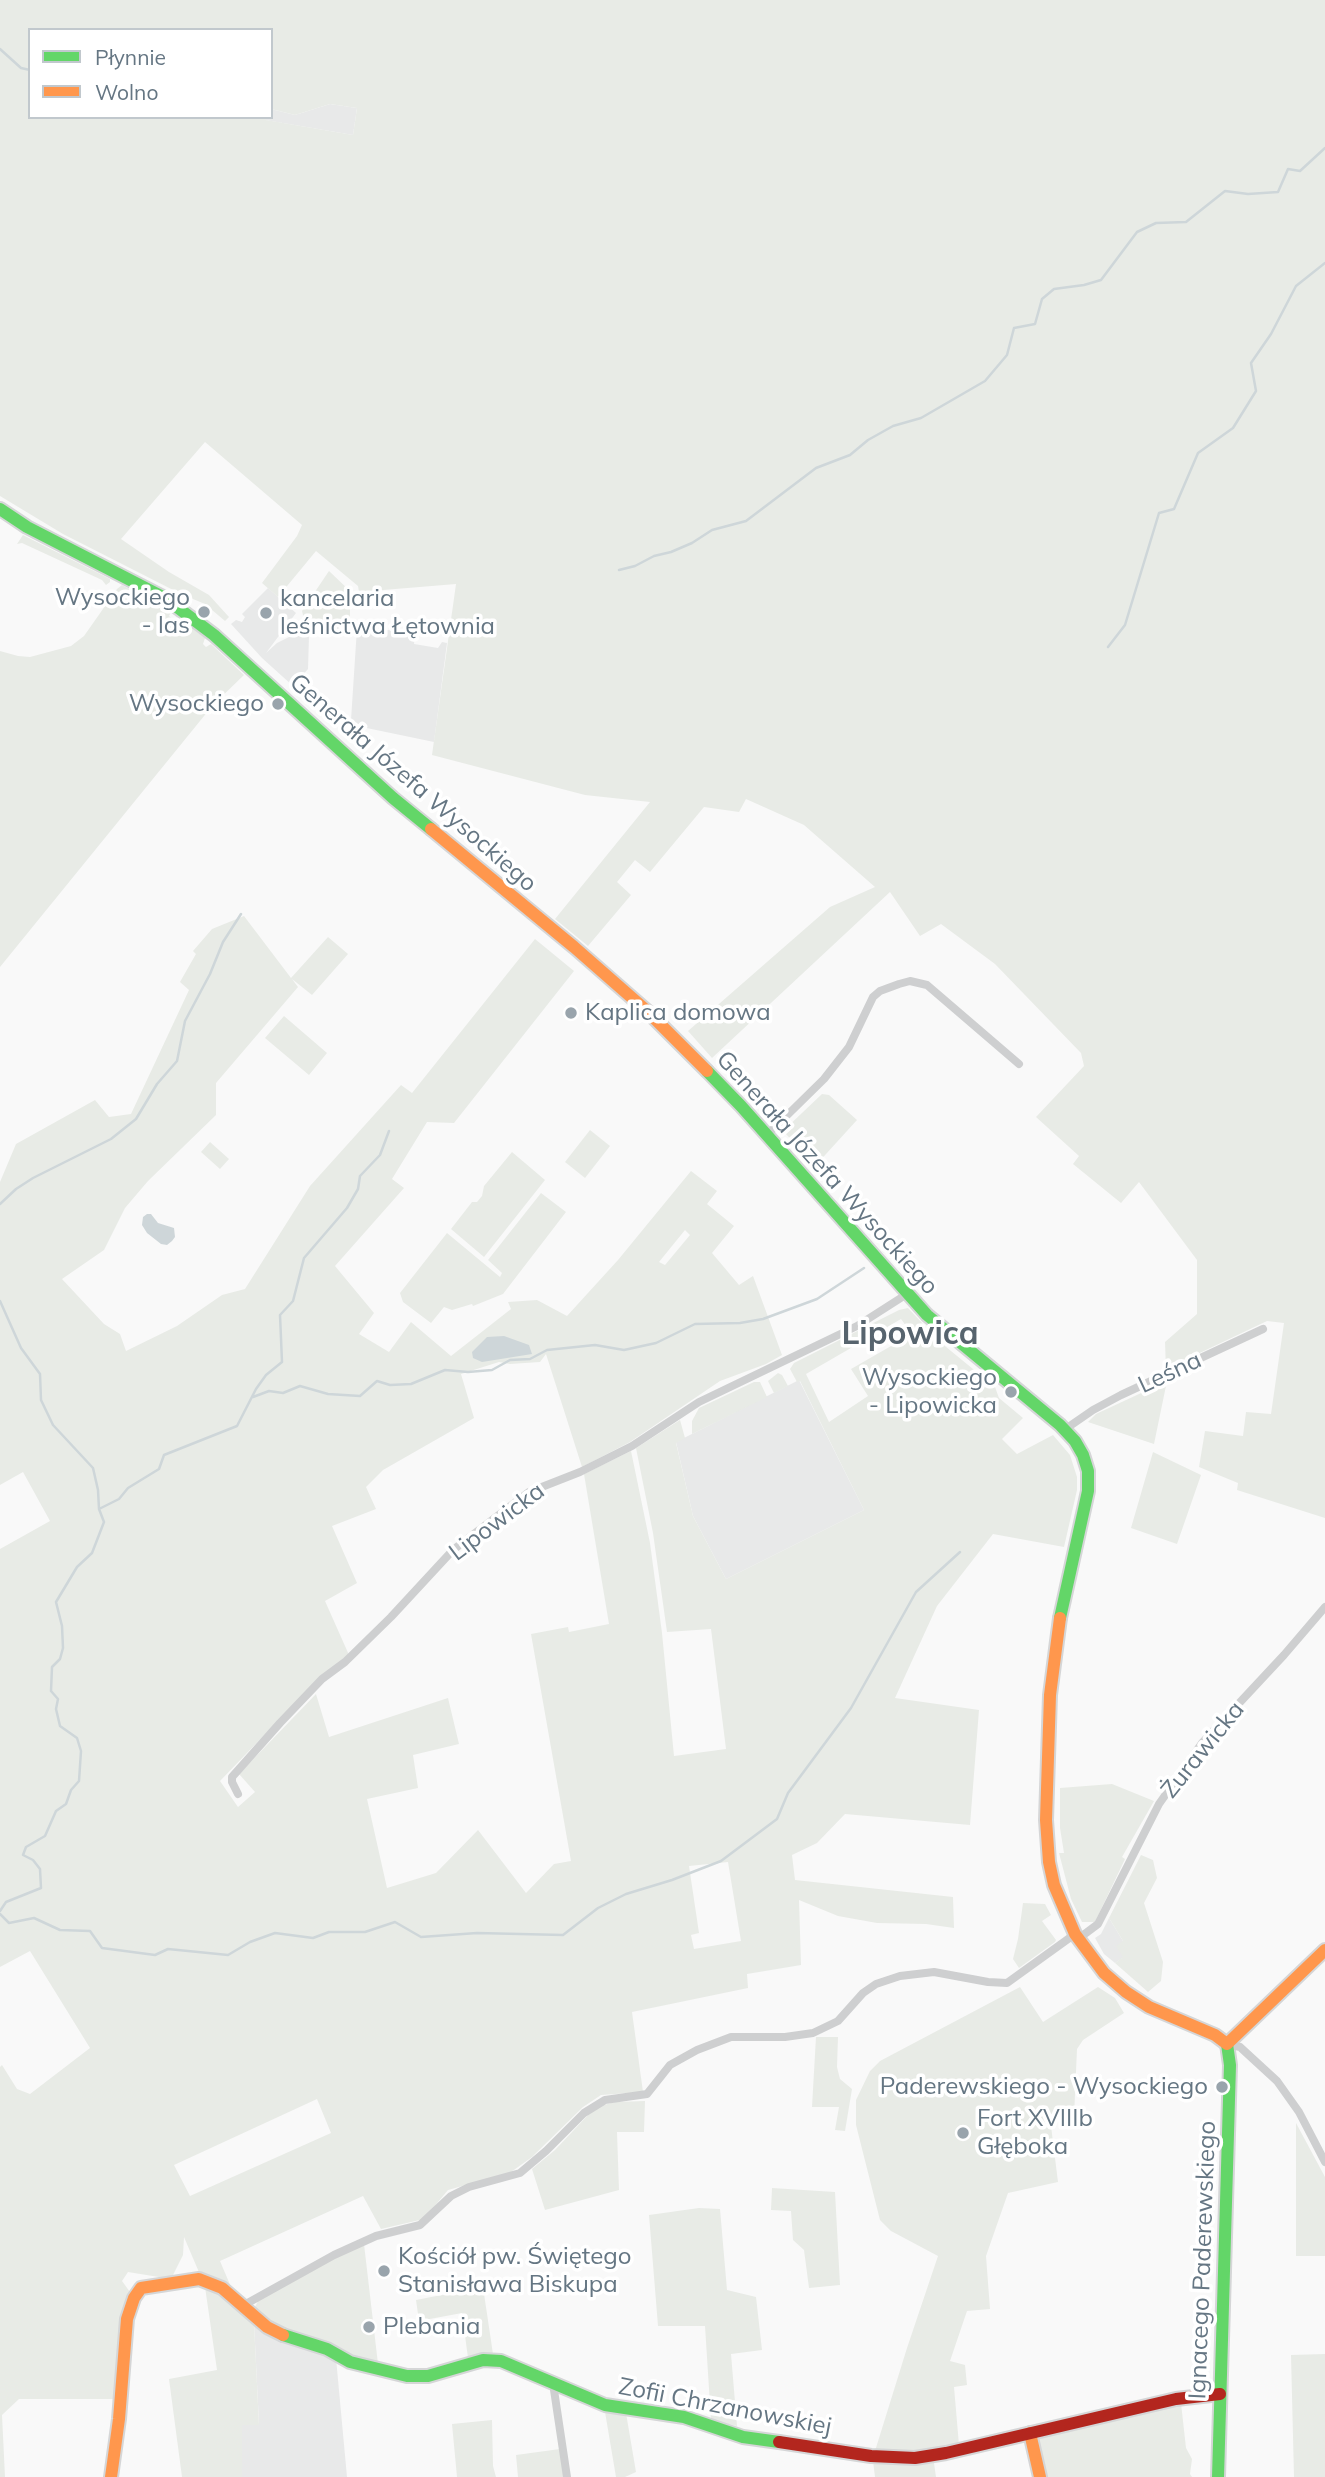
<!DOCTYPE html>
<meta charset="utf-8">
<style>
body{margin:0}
#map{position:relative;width:1325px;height:2477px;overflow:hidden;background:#f9f9f9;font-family:Mulish,sans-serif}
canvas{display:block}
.legend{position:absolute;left:28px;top:28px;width:245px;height:91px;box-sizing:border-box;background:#fff;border:2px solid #c1c8cd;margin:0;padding:9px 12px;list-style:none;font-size:21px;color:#657683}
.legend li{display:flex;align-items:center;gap:14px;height:35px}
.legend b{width:35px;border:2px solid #c1c8cd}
</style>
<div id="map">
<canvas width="1325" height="2477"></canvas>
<ul class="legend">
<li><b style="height:9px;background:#63d668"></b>Płynnie</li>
<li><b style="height:9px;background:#ff974d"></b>Wolno</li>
</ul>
</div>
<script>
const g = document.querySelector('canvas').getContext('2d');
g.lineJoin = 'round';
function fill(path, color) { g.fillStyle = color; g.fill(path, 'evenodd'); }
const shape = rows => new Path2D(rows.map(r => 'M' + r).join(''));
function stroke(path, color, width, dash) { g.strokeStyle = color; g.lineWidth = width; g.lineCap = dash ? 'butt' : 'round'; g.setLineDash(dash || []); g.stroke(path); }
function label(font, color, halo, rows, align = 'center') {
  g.font = font + ' Mulish,sans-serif'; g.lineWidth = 7; g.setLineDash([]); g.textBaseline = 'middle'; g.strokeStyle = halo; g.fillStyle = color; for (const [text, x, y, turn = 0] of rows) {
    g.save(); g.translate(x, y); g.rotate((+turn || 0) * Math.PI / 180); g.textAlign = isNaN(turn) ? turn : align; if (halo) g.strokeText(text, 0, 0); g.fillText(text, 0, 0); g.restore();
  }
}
const built = shape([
 [330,104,357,108,353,135,265,120,266,117,271,117,271,109,295,115],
 [268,588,296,613,266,653,277,643,303,630,304,619,350,619,350,635,313,634,309,636,308,669,293,686,262,658,231,624,236,620,242,622,245,617,242,614],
 [357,628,373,631,374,628,415,634,414,644,438,648,442,642,447,643,434,742,357,726,351,720],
 [799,1380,864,1510,726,1579,693,1516,676,1442],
 [1109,1918,1123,1941,1124,1957,1115,1963,1104,1954,1095,1938,1101,1934],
 [254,2323,336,2358,347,2477,242,2477,242,2425,259,2424]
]);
const green = shape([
 [0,0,1325,0,1325,1518,1237,1490,1238,1483,1199,1467,1205,1431,1243,1436,1246,1412,1271,1414,1284,1323,1267,1321,1166,1369,1165,1342,1197,1314,1197,1260,1139,1182,1121,1203,1073,1164,1079,1156,1036,1117,1084,1066,1081,1053,995,964,941,924,920,936,890,892,712,1058,688,1031,830,907,875,887,804,825,746,799,739,812,704,807,650,872,635,860,617,882,631,895,588,946,555,919,650,802,585,795,432,755,456,584,359,592,358,586,316,551,278,597,262,583,297,536,302,525,205,442,121,539,169,572,209,595,229,617,225,621,205,604,181,594,63,534,0,496],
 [30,30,271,30,271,109,295,115,330,104,357,108,353,135,266,120,266,117,30,117],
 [23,535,110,579,110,582,106,585,102,580,22,543,17,544],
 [329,571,350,591,350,619,304,619,302,611],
 [122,585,171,612,169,616,174,620,177,617,205,638,203,644,206,647,211,644,244,675,213,705,0,967,0,651,18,656,30,657,71,646,84,636,117,589],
 [244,916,291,978,328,937,348,954,312,995,292,979,298,987,216,1083,216,1115,148,1181,125,1208,104,1250,62,1279,104,1324,120,1334,126,1351,177,1326,222,1295,245,1289,310,1186,401,1085,412,1093,535,939,574,971,454,1123,427,1122,392,1179,404,1188,335,1266,374,1313,359,1334,389,1352,411,1322,451,1356,511,1309,508,1302,537,1300,567,1316,618,1260,691,1171,717,1191,707,1204,734,1226,712,1253,739,1285,753,1276,782,1355,766,1364,720,1381,630,1442,582,1467,546,1354,540,1362,510,1364,499,1362,461,1374,474,1418,383,1470,366,1487,376,1509,332,1526,357,1583,325,1601,349,1655,272,1727,220,1781,238,1807,255,1792,239,1774,316,1694,329,1737,448,1698,459,1744,413,1755,418,1788,367,1799,387,1888,436,1873,478,1830,526,1893,554,1864,571,1861,531,1634,568,1627,569,1632,609,1624,584,1474,631,1451,650,1543,662,1633,674,1756,726,1749,711,1629,667,1632,653,1533,636,1448,680,1420,685,1438,676,1443,693,1516,726,1579,864,1510,800,1381,797,1382,790,1369,794,1363,899,1310,908,1308,940,1342,995,1387,999,1398,1023,1418,1002,1439,1017,1454,1053,1435,1070,1455,1077,1477,1077,1490,1064,1547,993,1534,937,1606,895,1698,979,1710,970,1825,845,1814,817,1843,792,1855,795,1880,953,1897,954,1928,926,1924,877,1923,838,1916,799,1900,801,1965,747,1974,748,1988,632,2012,643,2092,601,2095,583,2107,532,2157,511,2172,448,2190,424,2219,381,2229,363,2196,220,2261,231,2287,201,2277,184,2237,183,2255,171,2279,128,2272,122,2281,130,2292,123,2320,116,2399,19,2399,2,2415,5,2477,0,2477,0,2067,2,2065,17,2089,30,2094,90,2048,30,1951,0,1967,0,1549,50,1521,23,1472,0,1485,0,1182,16,1144,95,1100,109,1117,131,1114,189,990,180,982,196,954,193,951,212,929],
 [685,1230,690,1235,665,1265,659,1262],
 [901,1319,912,1334,851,1369,868,1396,829,1422,806,1374],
 [728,1862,741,1941,694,1949,691,1935,699,1933,689,1866],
 [317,2099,331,2133,190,2196,174,2165],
 [284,1016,327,1053,309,1075,265,1038],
 [822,1094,829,1095,857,1120,816,1165,783,1131],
 [590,1130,610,1146,585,1178,565,1162],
 [210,1142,229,1159,220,1169,201,1152],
 [512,1152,545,1180,484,1257,451,1229,472,1202,477,1202,482,1196,484,1186],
 [541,1193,566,1212,503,1294,473,1306,472,1304,452,1310,444,1307,431,1323,403,1302,400,1293,447,1233,500,1277,502,1273,488,1260],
 [778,1373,782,1375,788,1386,774,1393,768,1381],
 [1167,1381,1154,1444,1088,1422,1096,1414],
 [754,1382,760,1382,767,1397,692,1434,692,1421,699,1408],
 [1153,1452,1201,1475,1177,1544,1131,1528],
 [1112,1784,1154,1801,1122,1857,1125,1859,1095,1922,1082,1922,1071,1899,1059,1853,1064,1853,1060,1828,1060,1788],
 [1141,1855,1153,1860,1157,1878,1144,1903,1163,1962,1161,1981,1148,1992,1115,1963,1123,1957,1116,1946,1123,1941,1109,1918],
 [1023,1903,1045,1904,1051,1915,1042,1921,1056,1940,1055,1942,1019,1968,1013,1959,1018,1939],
 [1020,1987,1043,2022,1098,1987,1115,1998,1124,2013,1083,2040,1077,2049,1074,2117,1050,2118,1058,2182,1008,2193,986,2256,990,2309,967,2311,950,2361,965,2365,967,2385,954,2387,959,2445,919,2454,875,2451,907,2348,938,2256,891,2231,880,2220,856,2125,856,2100,870,2071,880,2061],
 [816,2037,838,2037,837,2067,840,2079,852,2089,845,2131,835,2130,839,2107,812,2107],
 [645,2101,644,2132,617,2132,619,2190,545,2210,532,2169,555,2150,589,2114,600,2106,615,2102],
 [1296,2123,1325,2177,1325,2256,1296,2256],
 [772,2188,835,2192,840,2285,809,2288,804,2250,793,2240,791,2211,771,2210],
 [699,2208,720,2209,727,2290,756,2297,762,2350,731,2354,737,2426,711,2420,705,2326,658,2326,649,2215],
 [364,2244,378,2364,283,2331,265,2320,254,2309,258,2301,337,2256],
 [205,2287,215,2290,254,2323,259,2425,242,2425,242,2477,182,2477,169,2379,217,2370],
 [483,2287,493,2354,468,2358,462,2313,419,2321,416,2300],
 [1325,2354,1325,2477,1294,2477,1291,2355],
 [1181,2403,1186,2448,1192,2459,1190,2474,1192,2477,1044,2477,1036,2436],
 [605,2412,626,2413,636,2472,625,2477,616,2477],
 [492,2420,493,2466,496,2477,457,2477,452,2424],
 [560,2449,564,2477,518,2477,516,2455],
 [873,2461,918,2465,934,2463,936,2477,875,2477]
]);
const water = shape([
 [147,1214,151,1214,158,1223,174,1228,175,1237,172,1241,167,1245,161,1244,147,1233,142,1225,143,1217],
 [504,1336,529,1345,532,1354,482,1362,473,1358,472,1352,487,1337]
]);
const stream = shape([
 [0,49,21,68,30,70],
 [619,570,635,566,654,556,671,552,692,543,712,530,746,521,816,468,850,455,868,440,893,426,921,418,985,381,1007,355,1014,328,1035,324,1042,299,1054,289,1084,285,1101,280,1137,232,1156,223,1186,222,1225,191,1248,194,1278,192,1288,169,1300,171,1325,148],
 [1108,647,1125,625,1159,513,1174,509,1198,453,1233,428,1256,391,1251,363,1271,334,1296,286,1325,263],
 [0,1204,16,1189,33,1178,111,1139,136,1119,157,1084,177,1061,185,1021,210,974,223,942,241,914],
 [884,1251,886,1249],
 [0,1301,21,1348,40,1374,41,1400,53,1425,93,1468,98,1490,99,1509,104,1522,92,1553,77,1567,56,1602,62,1626,63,1648,60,1659,52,1667,51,1691,58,1699,56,1709,60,1726,77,1738,81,1751,79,1781,71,1790,66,1804,56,1811,45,1836,26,1847,23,1855,33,1860,40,1869,41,1888,6,1902,0,1911],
 [253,1397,269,1391,283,1393,300,1386,328,1394,360,1396,377,1381,390,1385,411,1384,445,1370,468,1372,492,1370,510,1360,530,1359,547,1350,595,1345,624,1350,656,1343,695,1324,740,1323,763,1319,817,1299,864,1268],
 [99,1509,119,1499,128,1488,159,1469,164,1455,237,1426,256,1389,266,1375,282,1362,280,1315,293,1301,304,1258,347,1208,358,1189,360,1176,380,1155,389,1131],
 [0,1914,9,1923,34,1918,60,1930,90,1931,102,1948,155,1955,168,1949,228,1955,250,1942,275,1933,313,1938,329,1932,365,1932,395,1922,421,1937,477,1933,563,1935,598,1908,626,1894,672,1880,721,1861,777,1819,788,1793,851,1708,916,1592,960,1552]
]);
const street = shape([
 [767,1135,824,1079,849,1047,873,997,880,991,899,984,910,981,927,985,1019,1064],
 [1064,1430,1093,1410,1121,1395,1263,1329],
 [238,1794,232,1782,232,1777,280,1723,322,1679,345,1662,391,1617,453,1550,529,1492,580,1472,632,1446,699,1402,857,1326,907,1294],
 [1078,1939,1098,1924,1159,1804,1202,1743,1284,1655,1325,1607],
 [1227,2044,1240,2047,1277,2081,1299,2112,1325,2162],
 [244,2305,334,2255,376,2236,420,2225,451,2196,469,2187,520,2173,546,2151,584,2113,605,2100,647,2094,670,2065,697,2050,731,2037,785,2037,813,2033,838,2021,863,1993,876,1984,900,1976,934,1972,988,1982,1007,1983,1075,1934],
 [556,2384,554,2390,567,2477]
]);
const fast = shape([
 [0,509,27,527,165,598,214,635,393,798,431,829],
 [707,1071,741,1106,927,1315,1060,1425,1075,1441,1083,1455,1088,1471,1088,1491,1060,1618],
 [283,2335,327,2349,350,2362,407,2376,428,2376,483,2360,501,2361,605,2405,684,2417,743,2437,779,2442],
 [1218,2477,1230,2065,1227,2044]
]);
const slow = shape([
 [431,829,574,947,647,1011,707,1071],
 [1060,1618,1050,1695,1046,1820,1049,1862,1054,1885,1075,1934,1104,1973,1126,1992,1149,2007,1215,2035,1227,2044],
 [1227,2044,1325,1950],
 [1030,2433,1040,2477],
 [111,2477,119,2419,127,2319,134,2298,141,2288,199,2279,222,2288,267,2327,283,2335]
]);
const jam = shape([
 [779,2442,871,2456,915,2458,946,2453,1176,2399,1220,2394]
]);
const markers = [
 [204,612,7,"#99a4ac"],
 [266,613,7,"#99a4ac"],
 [278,704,7,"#99a4ac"],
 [571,1013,7,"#99a4ac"],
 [1011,1392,7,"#99a4ac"],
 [1222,2087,7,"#99a4ac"],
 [963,2133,7,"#99a4ac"],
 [384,2271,7,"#99a4ac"],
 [369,2327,7,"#99a4ac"]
];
const poiNames = [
 ["Wysockiego",190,598,"right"],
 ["- las",190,626,"right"],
 ["kancelaria",280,599],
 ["leśnictwa Łętownia",280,627],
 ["Wysockiego",264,704,"right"],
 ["Kaplica domowa",585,1013],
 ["Wysockiego",997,1378,"right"],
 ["- Lipowicka",997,1406,"right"],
 ["Paderewskiego - Wysockiego",1208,2087,"right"],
 ["Fort XVIIIb",977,2119],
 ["Głęboka",977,2147],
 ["Kościół pw. Świętego",398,2257],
 ["Stanisława Biskupa",398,2285],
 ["Plebania",383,2327]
];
const streetNames = [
 ["Generała Józefa Wysockiego",413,783,41],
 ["Generała Józefa Wysockiego",827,1173,48],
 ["Leśna",1170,1373,-25],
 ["Lipowicka",497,1522,-37],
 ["Żurawicka",1203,1750,-51],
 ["Ignacego Paderewskiego",1203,2260,-88],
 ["Zofii Chrzanowskiej",725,2407,11]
];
const districtNames = [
 ["Lipowica",910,1334]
];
fill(built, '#e8e9e9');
fill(green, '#e8ebe6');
fill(water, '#ced6d9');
stroke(stream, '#ced6d9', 2.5);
stroke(fast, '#d5d6d7', 16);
stroke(slow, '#d5d6d7', 16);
stroke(jam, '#d5d6d7', 16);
stroke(street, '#cecfd0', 8);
stroke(fast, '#63d668', 12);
stroke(slow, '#ff974d', 12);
stroke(jam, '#b3261e', 12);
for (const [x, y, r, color] of markers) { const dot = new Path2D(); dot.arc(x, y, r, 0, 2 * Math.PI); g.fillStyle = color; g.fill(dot); stroke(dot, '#fff', 2.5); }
label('24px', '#657683', '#fff', poiNames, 'left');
label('24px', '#657683', '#fff', streetNames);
label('bold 32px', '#57646e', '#fff', districtNames);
</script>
